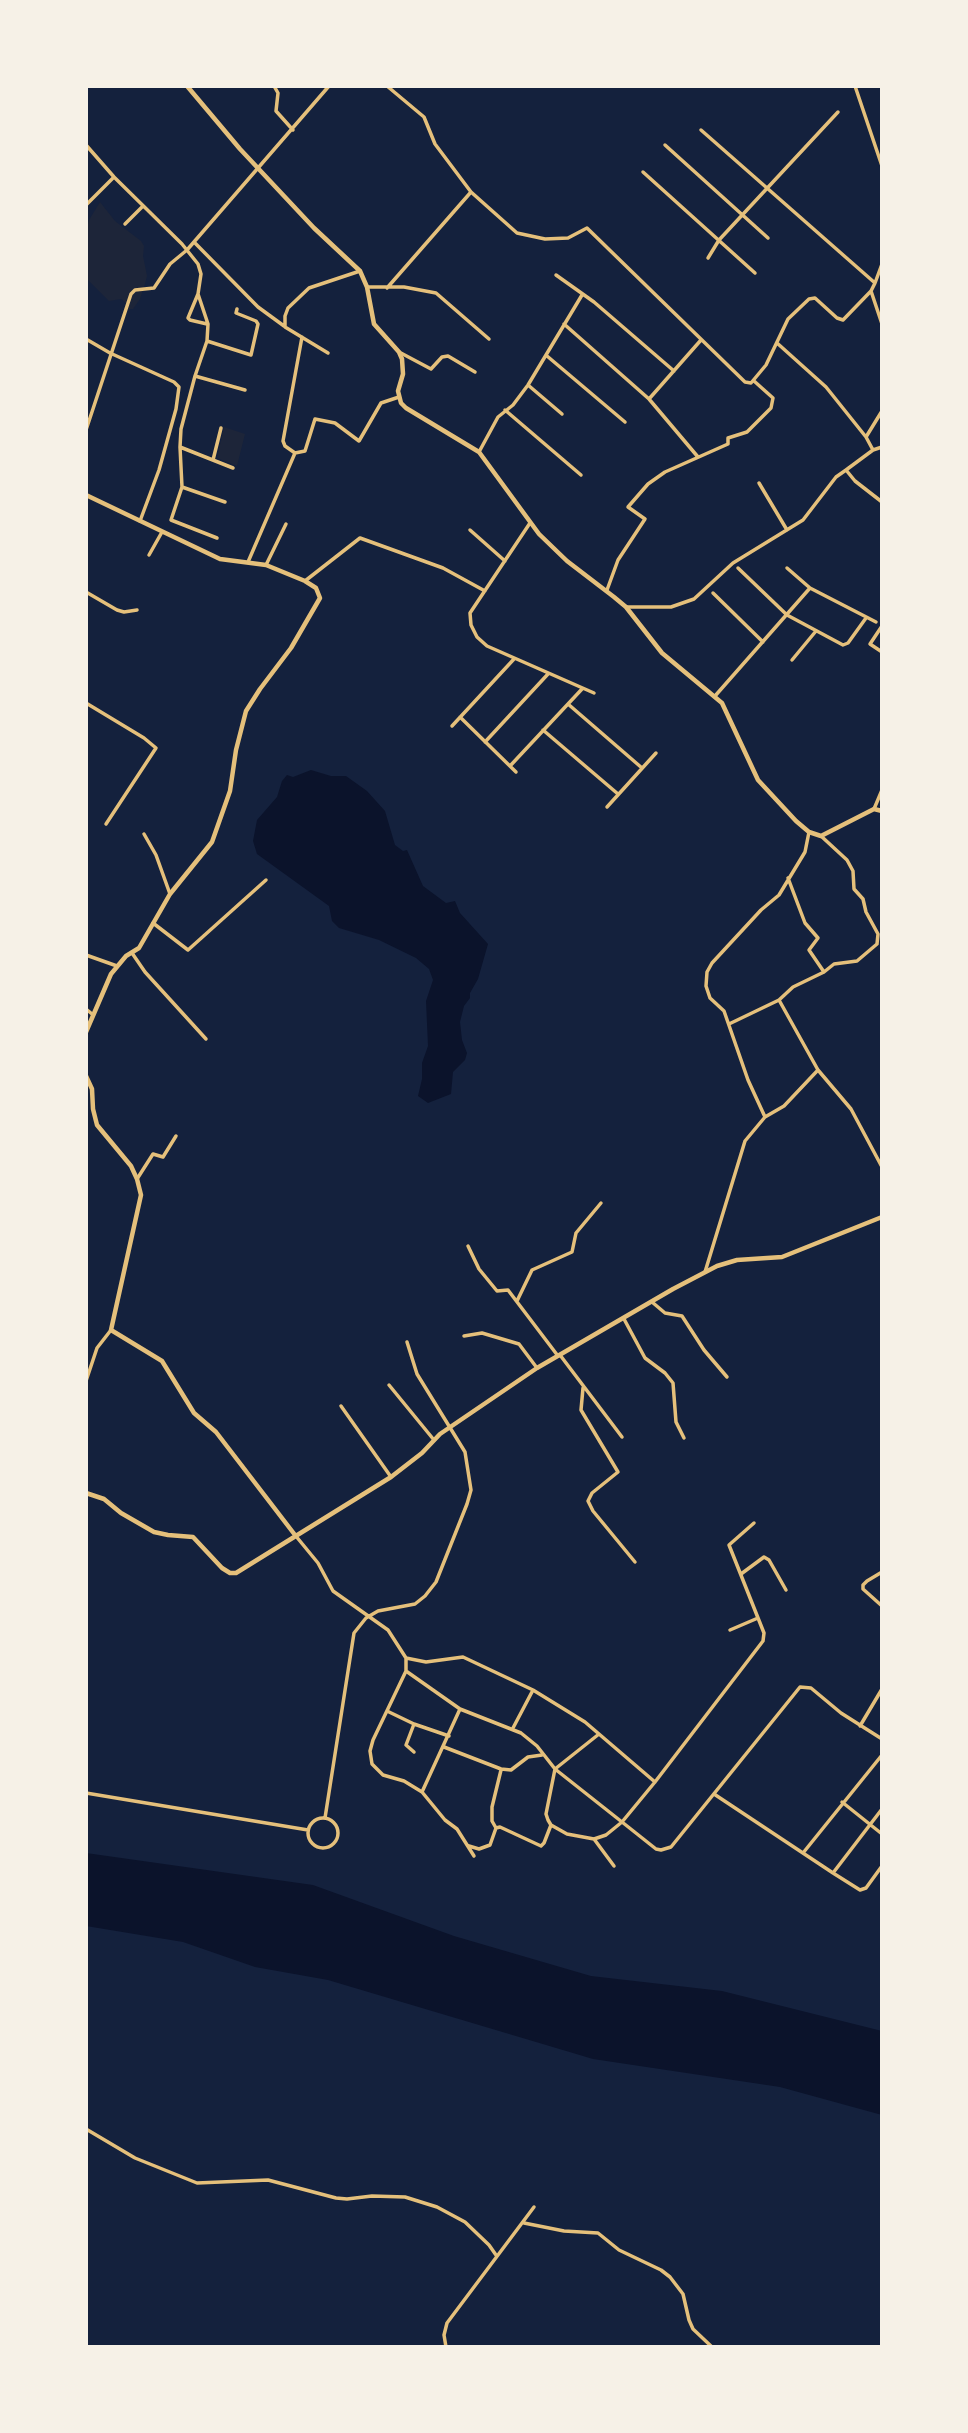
<!DOCTYPE html>
<style>
body{margin:0}
#map{position:relative;width:968px;height:2433px;overflow:hidden;background:#14213d;font-family:"Zilla Slab",serif}
canvas{display:block}
.frame{position:absolute;inset:0;border:88px solid #f6f1e7;pointer-events:none}
</style>
<div id="map">
<canvas width="968" height="2433"></canvas>
<div class="frame"></div>
</div>
<script>
const g = document.querySelector('canvas').getContext('2d');
g.lineJoin = 'round';
function fill(path, color) { g.fillStyle = color; g.fill(path, 'evenodd'); }
const shape = rows => new Path2D(rows.map(r => 'M' + r).join(''));
function stroke(path, color, width, dash) { g.strokeStyle = color; g.lineWidth = width; g.lineCap = dash ? 'butt' : 'round'; g.setLineDash(dash || []); g.stroke(path); }
const green = shape([
 [100,202,115,221,141,241,144,246,143,256,147,276,145,284,140,299,133,309,129,309,125,302,121,299,109,301,86,278,86,231,89,220],
 [224,427,245,434,237,466,217,458]
]);
const water = shape([
 [311,770,331,776,346,776,367,791,385,811,395,845,403,851,407,850,423,886,446,903,455,901,460,913,488,944,478,979,470,993,470,998,464,1006,460,1022,462,1040,467,1053,465,1060,453,1072,451,1094,428,1103,418,1096,422,1079,422,1063,428,1046,426,1001,433,980,429,969,416,958,379,940,339,928,332,921,329,906,257,854,253,841,257,820,277,797,282,781,287,775,293,777],
 [86,1853,313,1885,454,1936,591,1976,722,1991,882,2031,882,2115,780,2087,593,2059,328,1980,255,1967,183,1942,86,1926]
]);
const minor = shape([
 [274,86,278,93,276,111,293,130],
 [387,86,424,117,435,144,471,192,517,233,545,239,568,238,587,228,745,382,751,383,766,365,788,319,809,299,815,298,837,318,843,320,871,291,875,283,701,130],
 [855,86,882,166],
 [86,145,114,177,182,244,198,264,201,274,198,294,208,324,207,341,195,376,181,429,180,447,182,487,171,520,217,538],
 [665,145,768,238],
 [643,172,755,273],
 [86,205,114,177],
 [125,224,143,206],
 [194,242,258,307,284,326],
 [708,258,719,240,838,112],
 [556,275,594,302,674,371],
 [875,283,882,264],
 [367,287,404,287,436,293,489,339],
 [387,288,471,192],
 [871,291,882,324],
 [198,294,188,318,190,320,207,324],
 [564,324,649,399,698,457],
 [86,339,110,353,174,382,179,387,176,409,159,470,140,521],
 [207,341,251,355,258,324,256,321,236,313,237,309],
 [777,343,826,387,866,437,873,450,882,447],
 [399,352,431,369,442,357,448,356,475,372],
 [328,353,285,327,285,316,288,308,309,288,360,271],
 [547,356,625,422],
 [195,376,245,390],
 [528,385,562,414],
 [649,399,701,340],
 [505,410,581,475],
 [86,430,131,294,135,290,154,288,170,264,187,250,329,86],
 [866,437,882,411],
 [180,447,233,468],
 [873,450,846,470,855,481,882,502],
 [479,452,498,417,513,405,528,385,582,295],
 [295,453,305,451,315,419,335,423,359,441,381,403,399,397],
 [213,460,221,428],
 [759,483,787,530],
 [182,487,225,502],
 [530,523,470,613,471,625,477,637,487,646,594,693],
 [470,530,505,561],
 [149,555,162,532],
 [248,562,295,453,285,446,283,441,302,337],
 [266,565,286,524],
 [738,568,787,615,843,645,848,643,866,618],
 [787,568,810,588,876,622],
 [305,581,360,538,443,568,485,591],
 [607,590,618,560,645,519,628,507,648,484,665,472,728,444,728,438,747,432,771,408,773,398,754,381],
 [86,592,117,610,124,612,137,610],
 [713,593,763,642],
 [627,607,671,607,694,599,733,563,803,520,836,477,846,470],
 [882,626,870,644,882,652],
 [792,660,816,631],
 [715,696,810,588],
 [86,703,144,738,156,748,106,824],
 [568,704,642,768],
 [460,717,516,772],
 [452,726,514,659],
 [543,730,618,794],
 [485,742,548,674],
 [510,766,582,689],
 [607,807,656,753],
 [874,809,882,790],
 [144,834,156,855,170,894],
 [788,878,805,923,818,938,809,950,824,972],
 [86,896,86,899],
 [153,923,188,950,266,880],
 [132,953,145,972,206,1039],
 [86,955,117,966],
 [86,1009,92,1014],
 [729,1024,779,1000],
 [818,1070,851,1109,882,1167],
 [765,1117,748,1080,724,1011,710,998,706,986,707,972,712,963,761,910,779,895,805,852,809,832],
 [137,1179,153,1154,163,1157,176,1136],
 [468,1246,479,1269,497,1291,508,1290,558,1356],
 [705,1272,745,1141,765,1117,784,1106,818,1070,779,1000,793,987,824,972,834,964,857,961,877,944,878,934,866,912,863,899,854,889,853,871,847,860,821,836],
 [517,1301,532,1270,572,1252,576,1233,601,1203],
 [652,1302,665,1313,682,1316,704,1350,727,1377],
 [624,1319,645,1358,665,1373,673,1383,676,1422,684,1438],
 [464,1336,482,1333,519,1344,537,1368],
 [560,1355,622,1437],
 [86,1381,97,1348,111,1330],
 [389,1385,434,1440],
 [583,1388,581,1410,618,1472,592,1493,588,1501,593,1511,635,1562],
 [341,1406,391,1477],
 [295,1535,318,1563,333,1591,388,1630,406,1658,406,1671,373,1740,370,1751,372,1764,383,1775,404,1781,422,1792,445,1820,457,1829,474,1856],
 [882,1572,867,1581,863,1585,863,1589,882,1606],
 [741,1574,764,1557,769,1560,786,1590],
 [730,1630,758,1618],
 [406,1658,426,1662,463,1657,533,1690,585,1722,655,1782,763,1641,764,1633,729,1545,754,1523],
 [406,1671,460,1709,521,1733,537,1746,555,1769,622,1822,655,1782],
 [387,1711,414,1724,449,1736],
 [414,1724,406,1745,414,1752],
 [860,1726,882,1689],
 [513,1728,533,1690],
 [599,1734,555,1769,546,1814,548,1820,551,1825,567,1834,594,1839,606,1835,622,1822,656,1849,661,1850,671,1847,800,1687,811,1688,841,1713,882,1739],
 [444,1747,501,1769,511,1770,528,1757,542,1755],
 [422,1792,460,1709],
 [86,1793,308,1830],
 [714,1794,833,1873],
 [842,1802,882,1834],
 [882,1809,833,1873,860,1890,866,1888,882,1866],
 '308 1833a15 15 0 1 1 30 0a15 15 0 1 1-30 0Z',
 [325,1818,354,1633,366,1618,378,1611,415,1604,425,1596,436,1582,467,1504,471,1490,465,1452,417,1374,407,1342],
 [496,1828,492,1821,492,1807,501,1770],
 [594,1839,614,1866],
 [469,1846,479,1849,490,1845,496,1828,500,1827,541,1846,544,1843,551,1825],
 [803,1853,882,1755],
 [86,2129,135,2158,197,2183,268,2180,336,2198,347,2199,372,2196,405,2197,437,2207,465,2222,489,2245,496,2255],
 [524,2223,564,2231,598,2233,619,2250,661,2270,670,2277,683,2294,689,2320,693,2329,712,2347],
 [446,2347,444,2335,447,2323,534,2207]
]);
const tertiary = shape([
 [187,86,240,149,314,228,360,271,367,287,374,324,399,352,402,359,403,374,398,391,401,403,406,408,479,452,539,534,567,561,614,597,626,607,662,653,722,703,758,780,796,821,809,832,821,836,874,809,882,811],
 [86,495,220,559,266,565,305,581,316,588,320,598,291,648,260,689,246,711,236,750,230,791,212,842,170,894,139,948,126,956,111,974,86,1032],
 [86,1076,92,1089,93,1109,97,1125,131,1166,137,1179,141,1195,111,1330,162,1361,194,1413,216,1432,295,1535],
 [86,1493,104,1499,121,1513,154,1532,168,1535,193,1537,222,1568,230,1573,236,1573,391,1477,422,1453,440,1434,537,1368,673,1289,717,1266,737,1260,782,1257,882,1217]
]);
fill(green, '#1d2539');
fill(water, '#0b132b');
stroke(minor, '#e5c07b', 3.5);
stroke(tertiary, '#e5c07b', 4.5);
</script>
